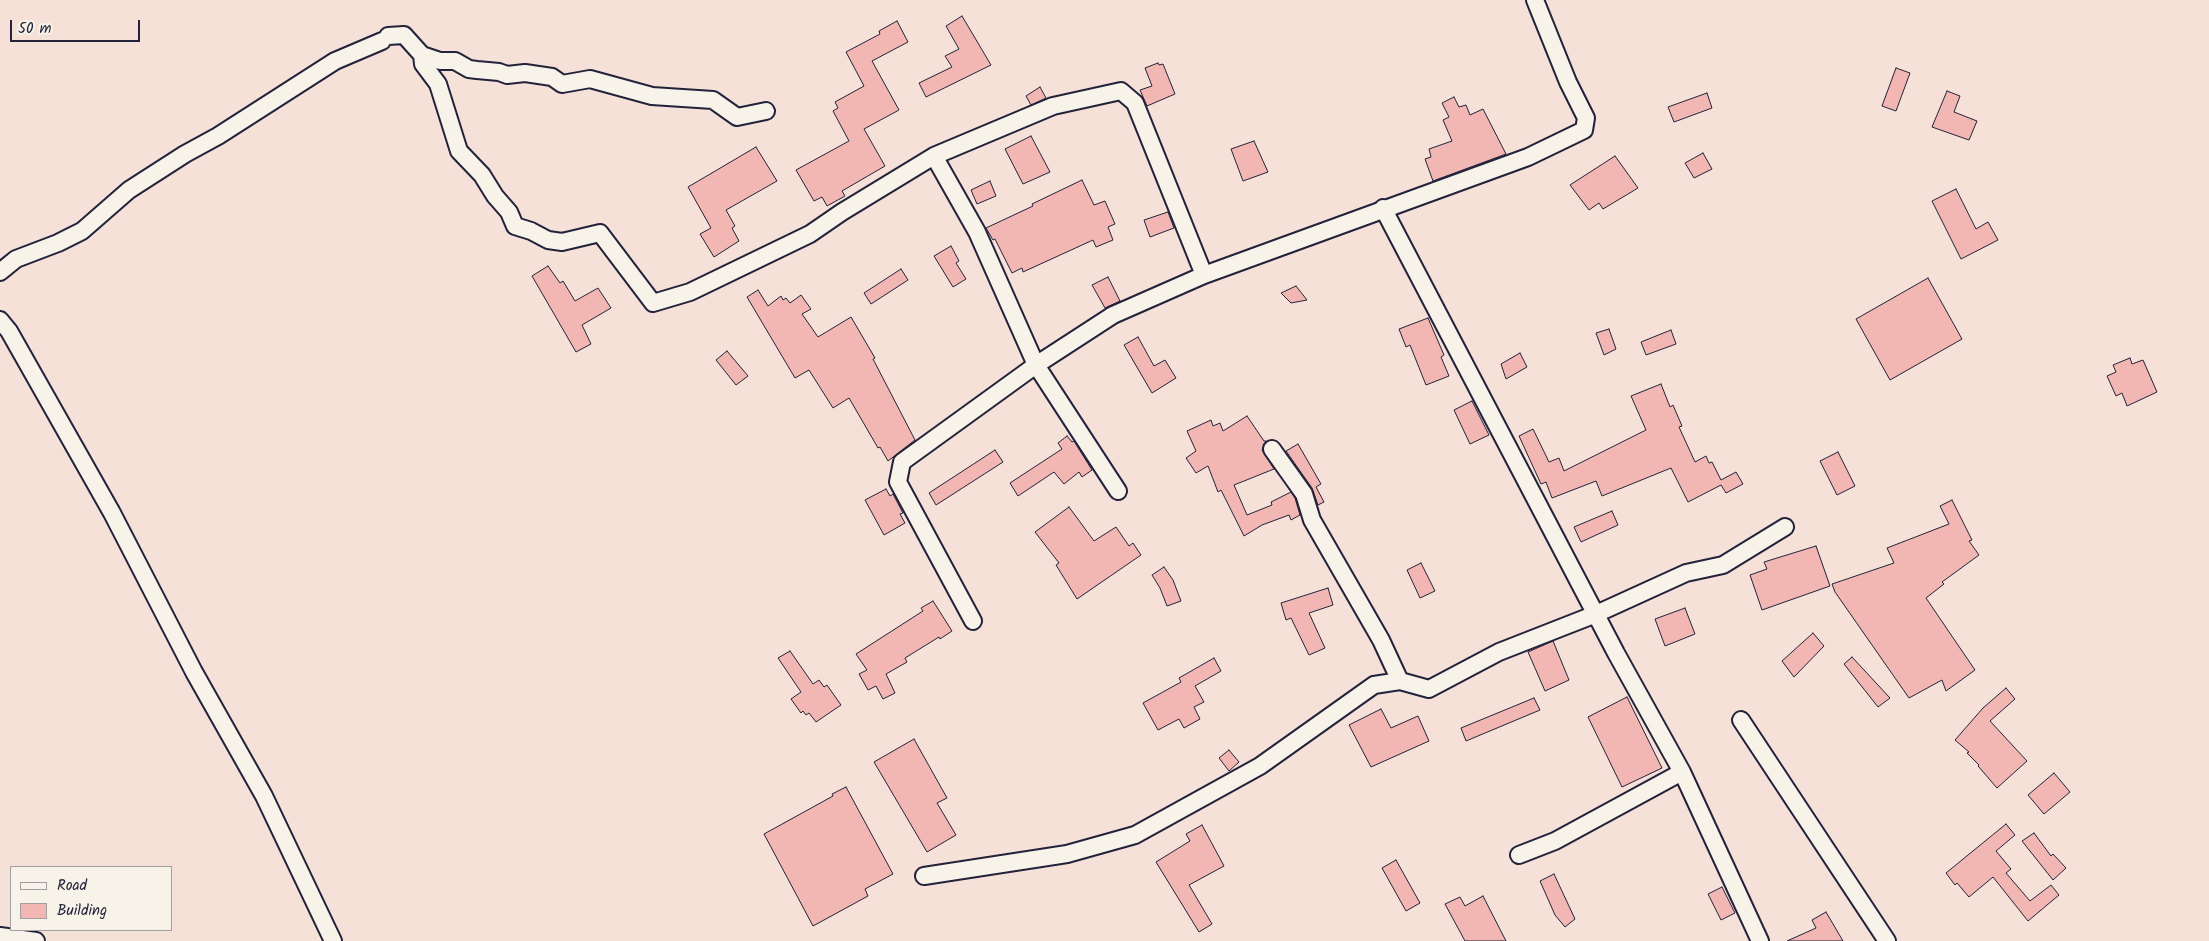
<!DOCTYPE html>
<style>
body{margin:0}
#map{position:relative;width:2209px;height:941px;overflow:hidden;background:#f6e1d8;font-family:Kalam,sans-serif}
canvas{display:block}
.legend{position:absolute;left:10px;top:866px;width:162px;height:65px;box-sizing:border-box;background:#f7f3e8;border:1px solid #a29fa3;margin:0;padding:6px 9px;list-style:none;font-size:15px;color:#22223b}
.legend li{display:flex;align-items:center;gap:10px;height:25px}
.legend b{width:25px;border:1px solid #a29fa3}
.scale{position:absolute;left:10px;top:20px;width:130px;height:22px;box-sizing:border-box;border:2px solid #22223b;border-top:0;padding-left:6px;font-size:15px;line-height:18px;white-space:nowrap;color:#22223b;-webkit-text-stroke:4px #f7f3e8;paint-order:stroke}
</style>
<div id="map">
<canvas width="2209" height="941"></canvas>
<ul class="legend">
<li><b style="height:6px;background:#f7f3e8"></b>Road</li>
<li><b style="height:14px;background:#f2b6b3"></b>Building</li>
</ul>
<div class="scale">50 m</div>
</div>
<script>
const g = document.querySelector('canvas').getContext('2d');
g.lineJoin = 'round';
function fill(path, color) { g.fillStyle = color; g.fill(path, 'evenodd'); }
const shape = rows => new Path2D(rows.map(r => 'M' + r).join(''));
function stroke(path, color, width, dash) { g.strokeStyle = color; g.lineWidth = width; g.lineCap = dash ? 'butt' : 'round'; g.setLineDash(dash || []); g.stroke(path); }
const building = shape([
 [962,16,991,65,926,97,919,83,952,67,945,56,959,49,946,26,962,16],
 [897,21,908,42,872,61,899,110,864,129,885,166,842,191,845,196,827,206,822,197,814,201,796,170,849,141,833,111,838,108,835,102,864,86,846,52,880,34,879,31,897,21],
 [1158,63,1159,65,1163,64,1175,94,1147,106,1140,90,1152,86,1145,68,1158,63],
 [1896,68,1910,73,1896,111,1882,106,1896,68],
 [1040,87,1046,98,1031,105,1026,96,1040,87],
 [1947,91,1960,96,1954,112,1977,121,1969,140,1932,127,1947,91],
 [1707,93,1712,108,1674,122,1668,107,1707,93],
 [1454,97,1459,107,1466,105,1470,115,1483,109,1506,154,1433,181,1425,159,1431,157,1429,149,1452,141,1443,120,1449,117,1442,103,1454,97],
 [1031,136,1050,172,1023,184,1005,149,1031,136],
 [1254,141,1268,172,1243,181,1231,149,1254,141],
 [756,147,777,181,726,210,735,226,732,228,739,241,714,257,700,234,711,228,688,187,756,147],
 [1703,153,1712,169,1694,178,1685,163,1703,153],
 [1615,156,1638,188,1603,209,1599,203,1589,210,1570,185,1615,156],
 [1082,180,1094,205,1105,201,1115,224,1108,227,1113,240,1096,247,1093,240,1023,272,1022,268,1012,273,995,239,993,240,986,228,1033,206,1032,204,1082,180],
 [990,181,996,196,977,204,971,190,990,181],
 [1956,189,1976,229,1988,222,1998,240,1961,259,1932,201,1956,189],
 [1168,212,1174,228,1150,237,1144,220,1168,212],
 [951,246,959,261,956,263,966,279,953,287,934,256,951,246],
 [548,266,560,283,563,281,575,301,598,288,611,308,582,325,591,344,576,352,532,276,548,266],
 [901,269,908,280,871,304,864,293,901,269],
 [1108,277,1120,301,1105,308,1092,285,1108,277],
 [1928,278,1962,339,1890,380,1856,319,1928,278],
 [1296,286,1307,300,1291,303,1281,293,1296,286],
 [758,290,768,306,781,296,783,300,786,298,790,303,801,295,811,309,802,314,818,337,851,317,875,358,873,359,915,440,888,461,880,447,878,448,849,398,833,408,809,370,795,378,747,297,758,290],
 [1428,318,1444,355,1441,357,1449,376,1426,385,1410,345,1406,347,1399,329,1428,318],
 [1609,329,1616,349,1604,355,1596,333,1609,329],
 [1671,330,1676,344,1646,355,1641,342,1671,330],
 [1138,337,1154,366,1165,360,1176,378,1152,393,1124,345,1138,337],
 [727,351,748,376,736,385,716,360,727,351],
 [1520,353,1527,367,1506,379,1501,364,1520,353],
 [2130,358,2132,364,2143,360,2157,392,2127,406,2122,393,2116,396,2107,376,2116,372,2113,365,2130,358],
 [1661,384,1670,407,1673,405,1682,426,1679,427,1695,462,1706,456,1709,463,1712,462,1721,480,1736,472,1743,484,1726,493,1721,485,1688,502,1671,468,1602,496,1596,481,1552,498,1546,482,1541,484,1519,436,1533,429,1549,462,1559,458,1564,471,1646,430,1631,396,1661,384],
 [1472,401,1489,435,1470,444,1454,410,1472,401],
 [1247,416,1264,441,1266,441,1262,450,1274,469,1234,485,1247,515,1272,505,1271,502,1291,492,1295,498,1300,515,1291,520,1289,515,1262,525,1244,536,1221,490,1218,492,1208,466,1196,473,1186,458,1196,451,1187,431,1211,420,1213,426,1220,423,1223,431,1247,416],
 [1067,436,1072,442,1074,441,1092,470,1082,477,1079,472,1064,484,1054,472,1018,496,1010,483,1062,449,1058,443,1067,436],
 [1298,444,1321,484,1316,487,1324,502,1318,505,1312,488,1286,451,1298,444],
 [995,450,1003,462,936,505,929,493,995,450],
 [1838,452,1855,486,1837,495,1820,461,1838,452],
 [886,489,890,496,893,494,903,513,900,514,905,523,884,535,865,500,886,489],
 [1952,500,1972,540,1969,541,1979,555,1942,582,1944,584,1926,598,1975,670,1946,691,1942,680,1909,698,1835,592,1832,584,1894,563,1887,548,1949,524,1940,506,1952,500],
 [1069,507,1094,541,1116,527,1129,546,1133,543,1141,555,1077,599,1056,565,1059,563,1035,532,1069,507],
 [1612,511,1618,525,1581,542,1574,527,1612,511],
 [1816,546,1830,586,1762,610,1750,575,1767,569,1764,562,1816,546],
 [1421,563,1435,591,1420,598,1407,570,1421,563],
 [1164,567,1173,580,1181,601,1167,606,1160,588,1152,575,1164,567],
 [1328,588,1333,605,1309,613,1325,648,1309,655,1291,618,1286,620,1281,603,1328,588],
 [933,601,952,631,940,639,939,637,905,658,907,662,886,674,895,693,883,699,876,686,868,690,859,674,867,670,856,654,923,611,921,608,933,601],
 [1685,608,1695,634,1665,646,1655,619,1685,608],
 [1813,633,1824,646,1794,677,1782,661,1813,633],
 [1553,641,1569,680,1545,691,1528,652,1553,641],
 [790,651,813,684,819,680,824,687,827,685,841,705,816,722,809,713,806,715,803,711,801,713,791,699,801,692,778,658,790,651],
 [1852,657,1890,698,1878,707,1844,664,1852,657],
 [1214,658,1221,671,1195,686,1204,702,1194,707,1200,719,1184,728,1179,719,1158,730,1143,703,1181,682,1179,678,1214,658],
 [2006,688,2015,699,1990,721,2027,761,1997,788,1978,766,1979,765,1967,753,1969,752,1955,740,1983,708,2006,688],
 [1627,697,1662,768,1622,787,1588,717,1627,697],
 [1534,698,1540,710,1466,741,1461,728,1534,698],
 [1381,709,1391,728,1418,716,1429,741,1371,767,1349,725,1381,709],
 [914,739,947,798,937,803,956,835,927,852,874,762,914,739],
 [1229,750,1239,762,1229,771,1219,758,1229,750],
 [2054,773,2070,792,2044,814,2028,795,2054,773],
 [846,787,893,874,865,889,868,896,813,926,764,834,833,796,832,794,846,787],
 [2006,824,2015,835,1996,851,2011,869,2006,873,2030,901,2051,885,2059,895,2028,921,1993,877,1969,897,1957,883,1955,885,1946,873,2006,824],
 [1202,825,1224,866,1189,885,1212,924,1199,932,1156,862,1190,841,1186,834,1202,825],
 [2034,833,2051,856,2053,854,2066,868,2053,880,2022,841,2034,833],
 [1396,860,1420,903,1406,911,1382,868,1396,860],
 [1554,874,1575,919,1565,927,1555,915,1540,881,1554,874],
 [1722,887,1735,913,1721,920,1708,894,1722,887],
 [1483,896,1506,941,1465,941,1445,904,1460,897,1465,906,1483,896],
 [1826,912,1843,941,1787,941,1816,928,1812,920,1826,912]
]);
const street = shape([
 [388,36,404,35,422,55,440,61,455,61,469,69,477,70,499,72,507,75,525,73,552,77,562,84,590,79,652,96,713,100,737,117,766,111],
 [422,55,423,64,438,84,459,151,482,175,495,196,509,212,515,226,531,231,548,240,562,242,600,233,653,303,690,292,810,234,842,212,934,156,1053,106,1121,91,1135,103,1204,275],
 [934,156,977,232,1036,365,1118,491],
 [1383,208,1616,653,1682,772,1760,941],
 [0,272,16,259,58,243,82,231,129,190,185,154,218,136,335,61,382,41],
 [0,320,9,331,112,513,194,672,264,796,333,941],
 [1272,449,1304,494,1312,520,1381,640,1400,681],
 [973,621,898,482,902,462,1036,365,1113,315,1204,275,1528,157,1584,130,1586,118,1568,82,1535,0],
 [1741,720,1887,941],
 [1519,855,1555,841,1682,772],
 [924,876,1067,854,1135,835,1260,766,1374,685,1400,681,1429,689,1499,652,1596,614,1686,573,1723,565,1785,527],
 [0,936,36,941]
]);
fill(building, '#f2b6b3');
stroke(building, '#22223b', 1);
stroke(street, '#22223b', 20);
stroke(street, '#f7f3e8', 16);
</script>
